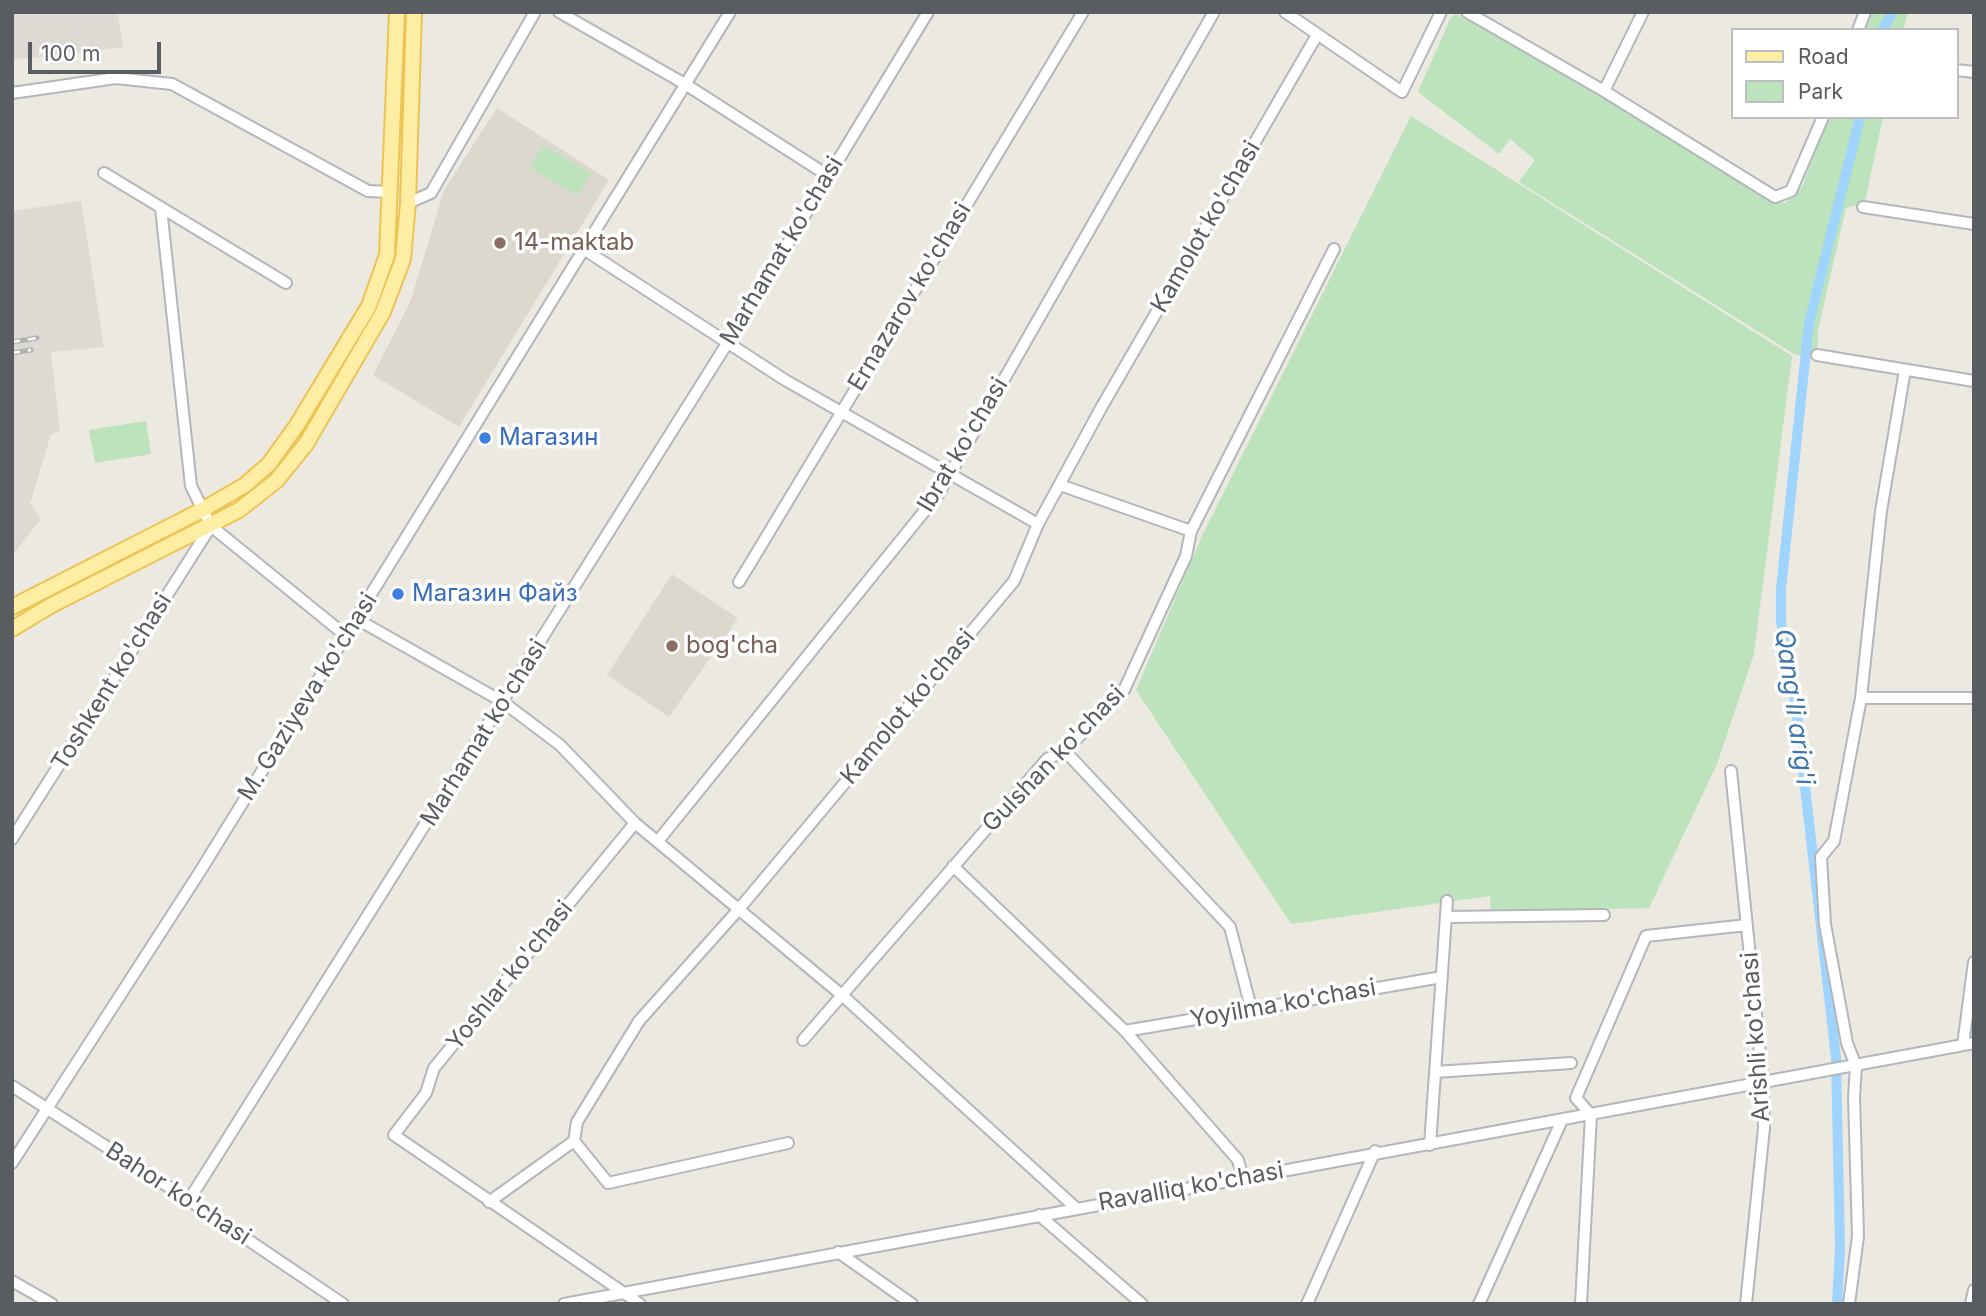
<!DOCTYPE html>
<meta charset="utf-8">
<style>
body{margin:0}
#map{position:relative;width:1986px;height:1316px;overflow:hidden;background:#ece9e0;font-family:Inter,sans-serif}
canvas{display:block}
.frame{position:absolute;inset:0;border:14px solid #595c61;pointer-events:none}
.legend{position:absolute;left:1731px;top:28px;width:228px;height:91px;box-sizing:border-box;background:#fff;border:2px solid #bdbec0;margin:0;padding:9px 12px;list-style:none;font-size:21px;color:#595c61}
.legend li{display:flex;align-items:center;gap:14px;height:35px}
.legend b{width:35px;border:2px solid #bdbec0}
.scale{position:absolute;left:28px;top:42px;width:133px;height:32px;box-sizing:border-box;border:4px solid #595c61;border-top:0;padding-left:9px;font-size:21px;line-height:24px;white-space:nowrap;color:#595c61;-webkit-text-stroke:5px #fff;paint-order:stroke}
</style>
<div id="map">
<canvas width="1986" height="1316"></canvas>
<div class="frame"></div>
<ul class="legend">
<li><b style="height:9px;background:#fdeea3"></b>Road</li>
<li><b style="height:19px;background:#bce3bc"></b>Park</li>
</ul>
<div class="scale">100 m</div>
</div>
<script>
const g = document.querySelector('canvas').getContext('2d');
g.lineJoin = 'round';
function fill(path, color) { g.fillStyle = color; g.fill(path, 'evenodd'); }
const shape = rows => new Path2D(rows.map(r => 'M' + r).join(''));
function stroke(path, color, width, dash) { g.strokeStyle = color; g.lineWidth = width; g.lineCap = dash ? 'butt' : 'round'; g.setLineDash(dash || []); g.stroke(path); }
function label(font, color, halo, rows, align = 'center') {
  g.font = font + ' Inter,sans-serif'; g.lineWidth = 7; g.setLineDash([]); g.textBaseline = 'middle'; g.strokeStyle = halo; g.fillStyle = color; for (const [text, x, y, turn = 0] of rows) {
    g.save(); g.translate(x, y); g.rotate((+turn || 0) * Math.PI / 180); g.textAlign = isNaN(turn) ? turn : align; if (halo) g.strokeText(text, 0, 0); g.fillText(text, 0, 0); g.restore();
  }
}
const industrial = shape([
 [12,12,118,12,123,47,12,60],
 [81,201,104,347,51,352,60,431,51,434,30,504,41,519,12,556,12,211]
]);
const education = shape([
 [497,108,609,180,459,427,373,375,411,300,444,190],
 [672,574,738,618,669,717,607,675]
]);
const green = shape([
 [1868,12,1908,12,1903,30,1862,30],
 [1456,14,1553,66,1771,201,1785,203,1802,187,1827,117,1883,117,1865,202,1846,208,1818,330,1817,360,1794,354,1519,182,1535,160,1510,139,1499,154,1418,92,1450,19],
 [1411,116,1792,356,1754,654,1717,764,1649,908,1491,912,1490,896,1291,924,1136,690,1202,536],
 [543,145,591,173,578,196,530,168],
 [146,421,151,454,95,463,89,430]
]);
const canal = shape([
 [1882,30,1893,12],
 [1837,1304,1840,1249,1836,1058,1796,708,1781,622,1781,589,1809,323,1860,117]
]);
const minor = shape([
 [559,12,685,84,827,175],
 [1285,12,1402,92,1441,12],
 [1467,12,1604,91,1775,197,1791,191,1823,117],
 [1858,30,1865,12],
 [1956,70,1974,72],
 [1604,91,1643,12],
 [12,93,116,78,172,84,368,191,391,192],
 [104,173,286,283],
 [408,203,431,193,535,12],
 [1863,207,1974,224],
 [161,208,191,486,211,526,345,635],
 [585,250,785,380,1038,524],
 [1817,355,1974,381],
 [1905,370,1881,511,1861,698,1974,698],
 [1060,485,1191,531],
 [739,582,1083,12],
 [355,618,503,702,560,745,635,823,843,996,1076,1208],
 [1065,751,1230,927,1251,1008],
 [1731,771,1763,1083,1764,1128,1746,1304],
 [635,823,434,1068,426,1093,394,1135,640,1304],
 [12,839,211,526],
 [658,841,939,493,1214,12],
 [953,866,1125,1031,1238,1160,1243,1178],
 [1446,917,1604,915],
 [1125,1031,1442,977],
 [803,1040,1047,759,1065,751,1124,690,1186,556,1191,531,1334,249],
 [1963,1045,1974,962],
 [1435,1072,1571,1063],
 [12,1086,189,1200,343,1304],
 [788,1143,608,1183,574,1141,577,1122,639,1021,739,909,1014,581,1038,524,1101,408,1317,35],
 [1430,1145,1447,901],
 [12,1163,201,870,730,12],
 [189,1200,728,342,928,12],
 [489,1202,574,1141],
 [1039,1215,1142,1304],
 [838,1252,912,1304],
 [12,1281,52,1304],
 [564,1304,1974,1043],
 [1307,1304,1375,1151],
 [1479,1304,1562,1120],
 [1581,1304,1591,1115,1576,1098,1646,936,1747,925],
 [1849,1304,1858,1236,1854,1097,1856,1066,1847,1043,1825,924,1821,857,1834,841,1861,698],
 [1971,1304,1974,1290]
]);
const major = shape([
 [12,607,202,510,245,485,269,464,297,425,369,306,387,255,397,12],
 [12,629,50,606,239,510,276,481,306,444,383,312,403,259,408,203,414,12]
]);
const rail = shape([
 [12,342,37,338],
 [12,353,31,350]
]);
const markers = [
 [500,243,7,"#8d6e63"],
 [485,438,7,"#3f7fe0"],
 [398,594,7,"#3f7fe0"],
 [672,646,7,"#8d6e63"]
];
const streetNames = [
 ["Kamolot ko'chasi",1206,227,-60],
 ["Marhamat ko'chasi",782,251,-59],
 ["Ernazarov ko'chasi",910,297,-59],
 ["Ibrat ko'chasi",963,445,-59],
 ["Toshkent ko'chasi",112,682,-58],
 ["M. Gaziyeva ko'chasi",308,697,-58],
 ["Kamolot ko'chasi",908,707,-50],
 ["Marhamat ko'chasi",484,733,-58],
 ["Gulshan ko'chasi",1054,759,-46],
 ["Yoshlar ko'chasi",510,976,-51],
 ["Yoyilma ko'chasi",1283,1004,-10],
 ["Arishli ko'chasi",1756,1037,-94],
 ["Ravalliq ko'chasi",1191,1187,-10],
 ["Bahor ko'chasi",178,1194,33]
];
const educationNames = [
 ["14-maktab",514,243],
 ["bog'cha",686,646]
];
const shopNames = [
 ["Магазин",499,438],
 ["Магазин Файз",412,594]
];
const waterNames = [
 ["Qang'li arig'i",1794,707,82]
];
fill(industrial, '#dddad4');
fill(education, '#dcd8ce');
fill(green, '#bce3bc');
stroke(canal, '#9ed4fd', 10);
stroke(minor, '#b3b6bb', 14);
stroke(major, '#eec356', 18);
stroke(minor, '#fff', 10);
stroke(major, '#fdeea3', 14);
stroke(rail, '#b1b2b2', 5);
stroke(rail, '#fff', 2.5, [8]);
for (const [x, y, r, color] of markers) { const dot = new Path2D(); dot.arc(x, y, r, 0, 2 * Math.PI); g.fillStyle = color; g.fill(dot); stroke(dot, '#fff', 2.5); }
label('24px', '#595c61', '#fff', streetNames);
label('24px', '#785e54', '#fff', educationNames, 'left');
label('24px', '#366cbe', '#fff', shopNames, 'left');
label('italic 26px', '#3d75ae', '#fff', waterNames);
</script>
